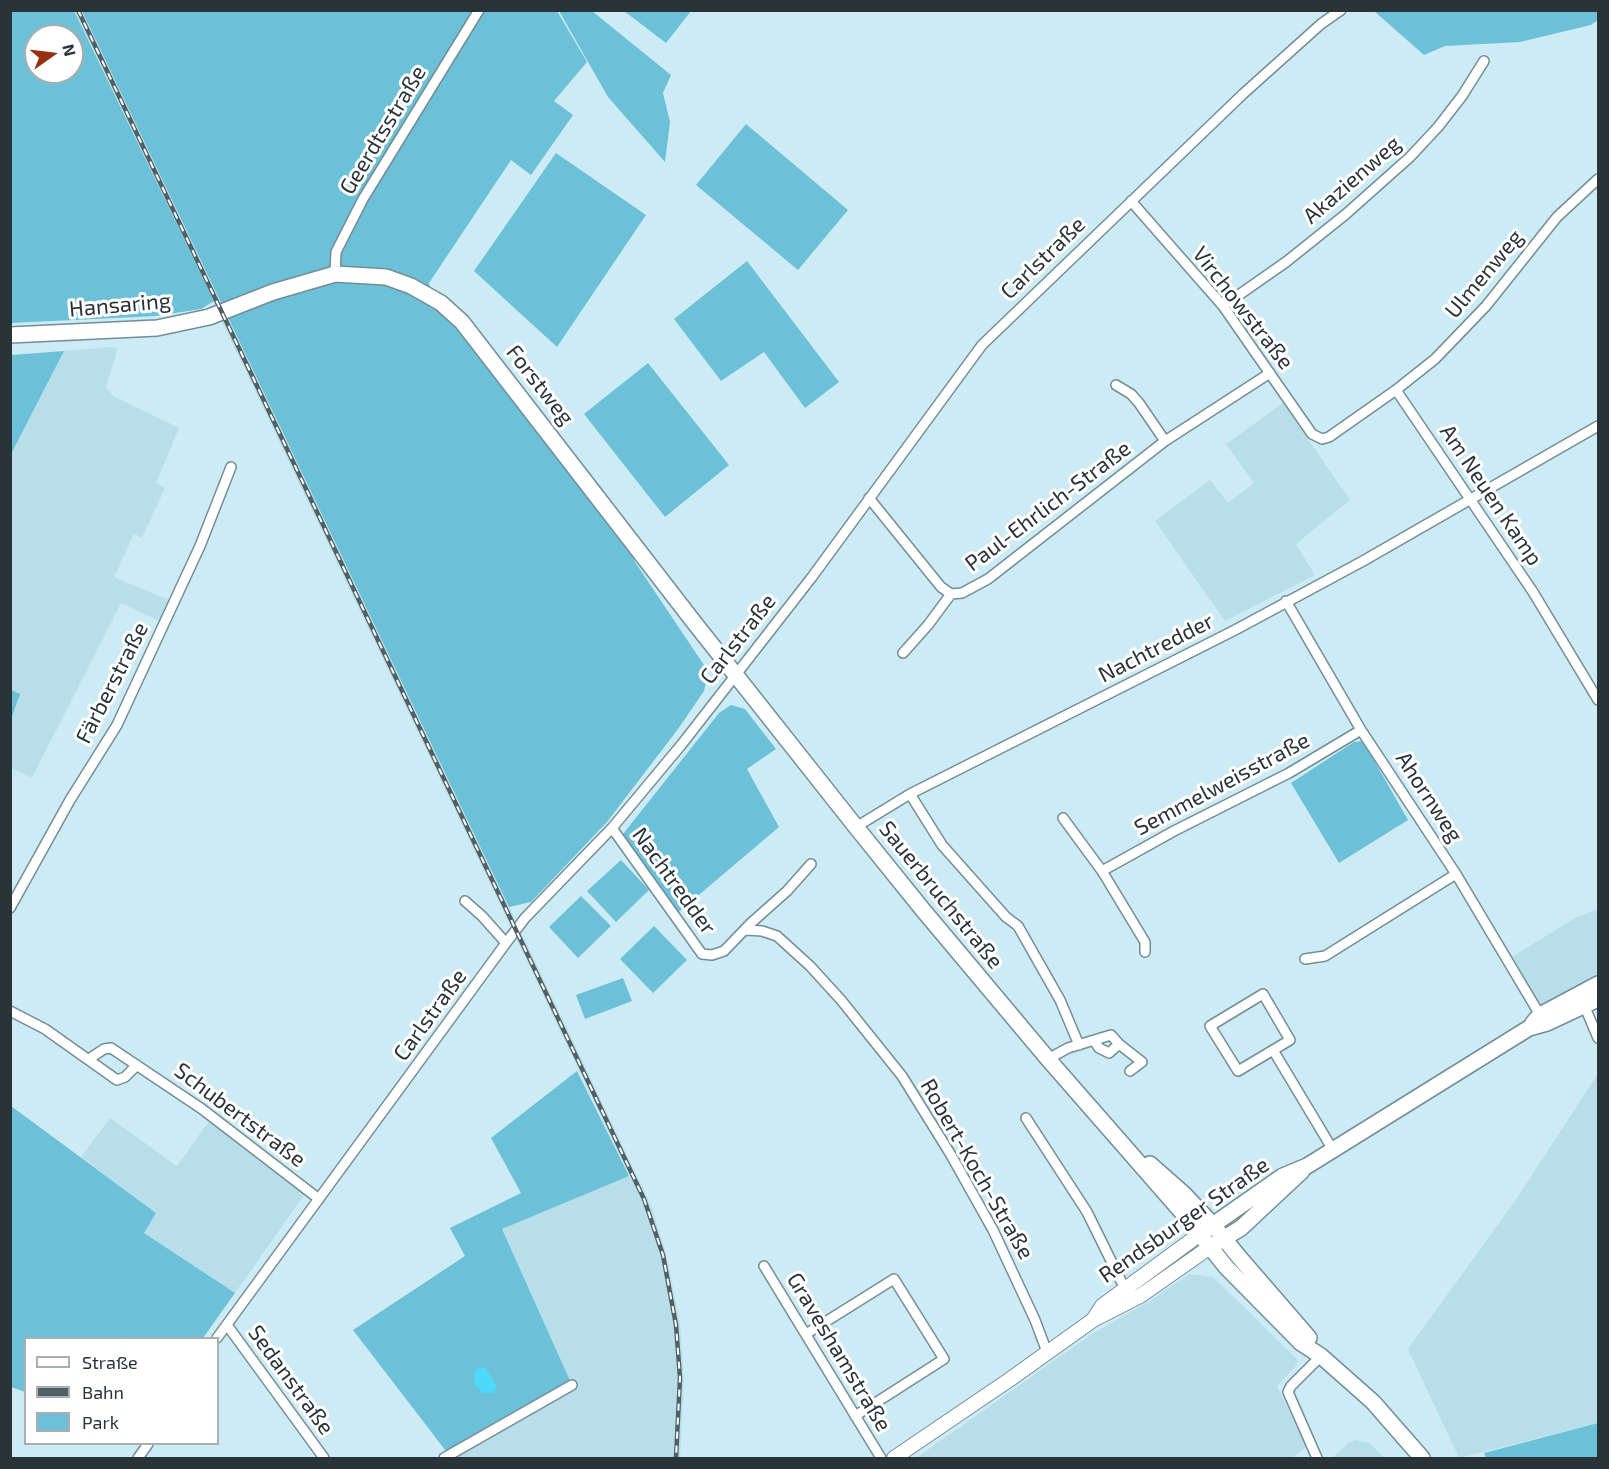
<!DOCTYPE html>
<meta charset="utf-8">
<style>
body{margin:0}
#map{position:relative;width:1609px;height:1469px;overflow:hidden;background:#cdebf4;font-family:"Exo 2",sans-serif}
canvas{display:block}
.frame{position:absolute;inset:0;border:12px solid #293438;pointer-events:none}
.legend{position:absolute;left:24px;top:1337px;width:195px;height:108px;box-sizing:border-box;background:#fff;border:2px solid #a9aeaf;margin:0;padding:8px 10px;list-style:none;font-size:18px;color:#293438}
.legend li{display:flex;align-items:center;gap:12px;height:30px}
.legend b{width:30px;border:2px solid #a9aeaf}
.north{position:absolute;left:24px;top:24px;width:60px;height:60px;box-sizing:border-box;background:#fff;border:2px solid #a9aeaf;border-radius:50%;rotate:76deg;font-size:16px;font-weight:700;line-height:24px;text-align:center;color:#293438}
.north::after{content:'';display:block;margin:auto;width:21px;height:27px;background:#972f13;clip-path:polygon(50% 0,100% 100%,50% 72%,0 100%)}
</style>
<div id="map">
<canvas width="1609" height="1469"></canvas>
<div class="frame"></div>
<ul class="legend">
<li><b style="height:8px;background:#fff"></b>Straße</li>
<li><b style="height:8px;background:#506065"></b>Bahn</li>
<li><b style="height:16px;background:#6cc1d8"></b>Park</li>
</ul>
<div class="north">N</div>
</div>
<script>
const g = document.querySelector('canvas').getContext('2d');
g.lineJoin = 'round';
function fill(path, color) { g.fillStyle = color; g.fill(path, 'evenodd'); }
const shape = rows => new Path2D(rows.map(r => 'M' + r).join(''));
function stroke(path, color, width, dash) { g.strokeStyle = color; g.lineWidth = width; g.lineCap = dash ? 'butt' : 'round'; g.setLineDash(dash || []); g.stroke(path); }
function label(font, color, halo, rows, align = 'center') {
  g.font = font + ' "Exo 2",sans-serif'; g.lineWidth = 6; g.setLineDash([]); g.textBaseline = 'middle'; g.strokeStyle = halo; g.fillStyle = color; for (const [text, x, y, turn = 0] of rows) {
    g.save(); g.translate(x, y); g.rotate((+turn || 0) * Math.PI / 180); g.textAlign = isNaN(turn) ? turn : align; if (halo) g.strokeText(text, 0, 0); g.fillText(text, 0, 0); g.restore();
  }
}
const built = shape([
 [74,11,82,11,230,318,652,1208,666,1254,680,1323,684,1381,680,1458,451,1458,572,1385,502,1229,629,1175],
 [109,347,118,348,106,387,113,396,179,428,156,483,165,488,142,538,134,534,114,577,169,600,159,621,121,603,32,778,11,768,10,454,64,351],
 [1283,403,1350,500,1296,544,1315,575,1225,621,1155,521,1210,480,1228,503,1254,483,1226,444],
 [1598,909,1598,975,1538,1007,1507,960,1575,918],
 [1597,1075,1598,1076,1598,1423,1459,1458,1408,1349,1517,1198],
 [110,1118,177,1166,209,1121,305,1194,235,1293,143,1233,156,1213,81,1157],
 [1190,1274,1213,1277,1298,1360,1296,1366,1277,1386,1306,1447,1292,1458,916,1458,1092,1334,1148,1302],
 [1355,1440,1369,1443,1385,1458,1332,1458,1348,1443]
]);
const green = shape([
 [1598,10,1598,20,1591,25,1520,42,1445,46,1424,55,1374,11],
 [10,11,74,11,214,301,201,309,156,316,11,323],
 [36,36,72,36,72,72,36,72],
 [82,11,557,11,587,62,554,101,573,115,531,175,511,160,429,283,433,307,463,333,629,548,635,562,704,665,707,678,704,691,678,729,607,822,531,902,509,907],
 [559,11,592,11,671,75,663,93,670,122,665,162,608,97],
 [624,11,691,11,666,43],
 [746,124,848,210,798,270,696,185],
 [556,153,646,215,557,347,474,271],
 [747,261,839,382,805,408,764,352,721,381,674,319],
 [64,351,11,454,11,355],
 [648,363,729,465,665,517,584,414],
 [11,690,20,694,11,719],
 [731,705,745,709,776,749,747,769,779,827,674,916,619,839,719,713],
 [1363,741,1408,820,1339,863,1291,783,1354,742],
 [621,860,649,890,616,922,587,891],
 [581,896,611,926,578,958,549,927],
 [654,926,687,960,653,993,620,959],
 [623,978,632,1001,585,1019,576,995],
 [577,1071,629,1176,502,1229,572,1385,449,1455,353,1330,465,1256,450,1228,521,1193,491,1138],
 [11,1106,156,1213,144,1233,235,1293,203,1338,26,1338,25,1392,11,1387],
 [1598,1423,1598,1458,1486,1458,1484,1453]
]);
const water = shape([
 [484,1367,496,1384,496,1389,493,1393,482,1393,475,1385,474,1375,477,1369]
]);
const street = shape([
 [1131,201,1223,306,1312,434,1322,439,1329,437,1396,390,1435,359,1486,306,1557,217,1598,179],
 [335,274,336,252,363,199,479,10],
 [1223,306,1286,262,1346,214,1410,157,1438,127,1462,96,1484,61],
 [1116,385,1131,394,1139,403,1165,441],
 [1396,390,1533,592,1598,700],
 [869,498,941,587,951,594,962,593,988,579,1165,441,1270,373],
 [1286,601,1361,730,1456,874,1540,1015],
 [903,653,928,625,951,594],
 [910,794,942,845,1006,917,1018,926,1060,1000,1079,1045],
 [1063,818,1102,871,1145,942,1145,952],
 [856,827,910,794,1235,630,1363,561,1598,426],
 [612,828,702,954,712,955,724,951,751,923,787,891,811,864],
 [1102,871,1174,831,1289,773,1361,730],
 [465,901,482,916,506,943],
 [10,908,70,800,117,725,200,546,231,467],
 [746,930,762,931,777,936,810,966,841,1000,902,1076,951,1155,993,1230,1035,1320,1047,1352],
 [1305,959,1325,956,1456,874],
 [1263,994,1290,1040,1238,1071,1210,1026,1263,994],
 [1584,1005,1598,1038],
 [10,1011,45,1029,117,1080,125,1077,137,1065],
 [1094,1040,1099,1048,1109,1053,1119,1044],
 [1273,1050,1333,1150],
 [89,1059,104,1049,111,1048,202,1109,319,1199],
 [1048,1059,1068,1048,1111,1035,1119,1044,1142,1062,1130,1071],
 [1026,1118,1087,1212,1125,1289],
 [764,1266,881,1458],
 [227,1325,324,1458],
 [806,1334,894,1279,944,1359,855,1416],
 [217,1338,506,943,525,918,612,828,682,744,812,577,982,345,1243,94,1321,24,1341,10],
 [138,1458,148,1444],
 [444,1458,572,1385],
 [1317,1458,1288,1392,1291,1386,1321,1356]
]);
const secondary = shape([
 [1093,1320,1102,1306,1200,1234],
 [894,1458,1009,1380,1093,1320,1140,1296,1210,1247]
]);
const primary = shape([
 [10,335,157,328,209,317,273,292,335,274,386,277,411,286,441,303,462,322,693,621,856,827,923,910,1048,1059,1187,1218,1226,1267,1301,1343,1321,1356,1373,1402,1422,1458],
 [1533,1023,1540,1015,1598,984],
 [1150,1164,1184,1194,1213,1225,1239,1257,1309,1338],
 [1200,1234,1283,1176,1307,1166,1529,1028,1547,1023,1598,999],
 [1218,1242,1241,1228,1302,1171]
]);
const rail = shape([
 [78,10,644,1199,663,1255,676,1325,680,1378,676,1458]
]);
const streetNames = [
 ["Geerdtsstraße",383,130,-59],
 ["Akazienweg",1352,180,-41],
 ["Carlstraße",1043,258,-44],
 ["Ulmenweg",1484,274,-50],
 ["Hansaring",120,305,-5],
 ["Virchowstraße",1243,308,52],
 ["Forstweg",540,385,52],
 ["Am Neuen Kamp",1491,495,56],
 ["Paul-Ehrlich-Straße",1048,506,-37],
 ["Carlstraße",738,639,-52],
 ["Nachtredder",1156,648,-27],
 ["Färberstraße",112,683,-63],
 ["Semmelweisstraße",1222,784,-28],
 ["Ahornweg",1429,797,57],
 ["Nachtredder",674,881,54],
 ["Sauerbruchstraße",941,895,51],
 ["Carlstraße",430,1015,-54],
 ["Schubertstraße",240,1115,37],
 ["Robert-Koch-Straße",977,1169,60],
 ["Rendsburger Straße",1184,1220,-35],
 ["Graveshamstraße",839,1352,59],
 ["Sedanstraße",291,1380,54]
];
fill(built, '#b8dfe9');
fill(green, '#6cc1d8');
fill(water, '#4cd9fb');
stroke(street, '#728e96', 12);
stroke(secondary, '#728e96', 16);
stroke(primary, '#728e96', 18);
stroke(street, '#fff', 9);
stroke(secondary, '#fff', 14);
stroke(primary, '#fff', 15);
stroke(rail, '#506065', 4.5);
stroke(rail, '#fff', 2, [7]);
label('22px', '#293438', '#fff', streetNames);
</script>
